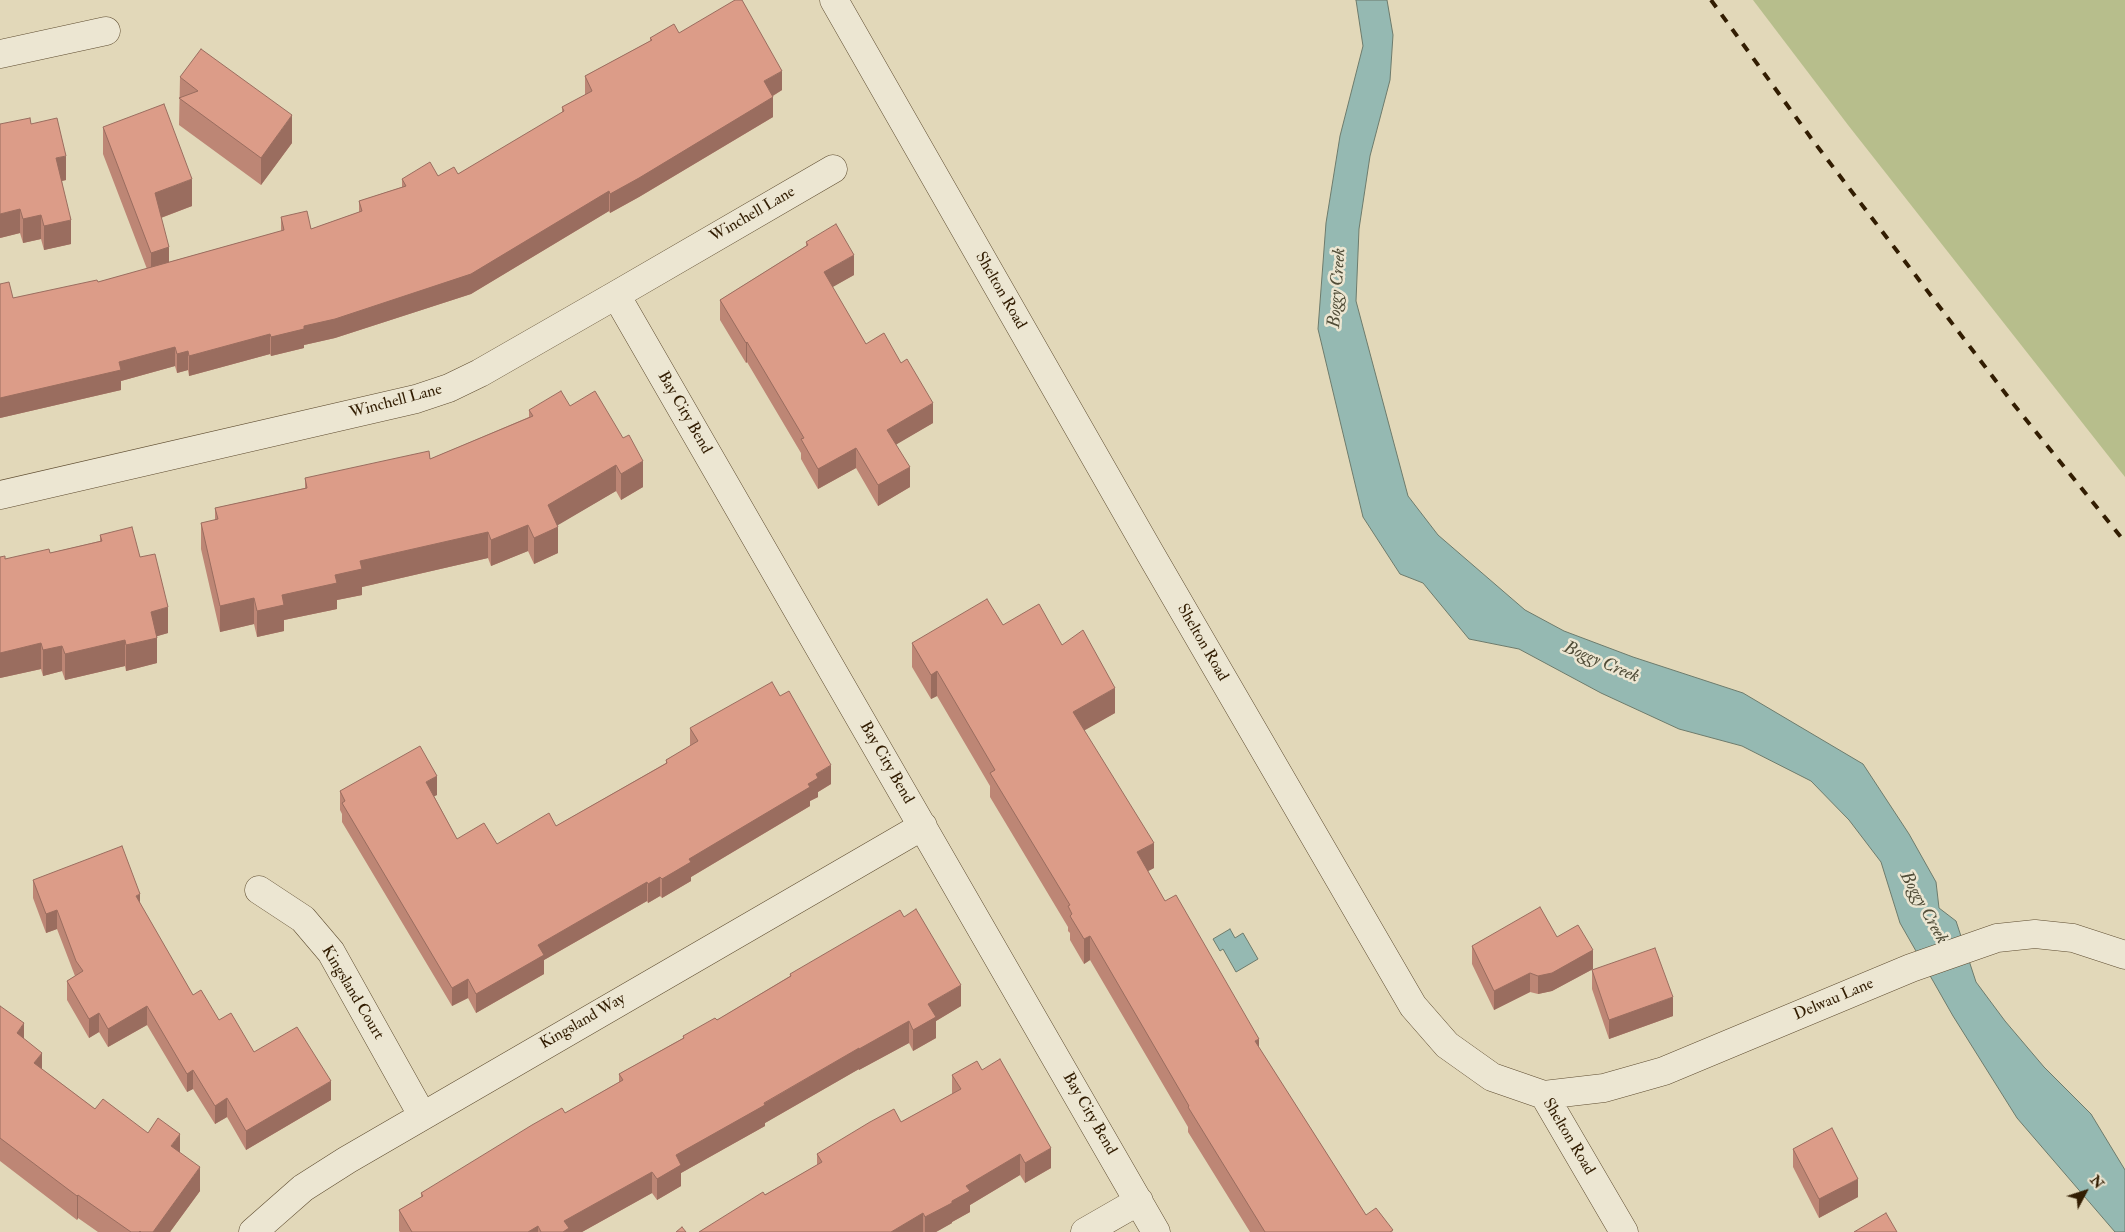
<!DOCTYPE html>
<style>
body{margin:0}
#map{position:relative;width:2125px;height:1232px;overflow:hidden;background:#e2d8b9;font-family:"IM FELL Double Pica",serif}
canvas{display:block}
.north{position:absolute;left:2060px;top:1167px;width:50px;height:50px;-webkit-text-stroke:4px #ece6d2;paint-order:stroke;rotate:50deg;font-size:14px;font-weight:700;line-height:20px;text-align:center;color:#321d02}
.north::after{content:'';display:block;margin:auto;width:18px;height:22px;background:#321d02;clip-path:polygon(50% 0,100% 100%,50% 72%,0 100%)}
</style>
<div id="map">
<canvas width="2125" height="1232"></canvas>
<div class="north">N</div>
</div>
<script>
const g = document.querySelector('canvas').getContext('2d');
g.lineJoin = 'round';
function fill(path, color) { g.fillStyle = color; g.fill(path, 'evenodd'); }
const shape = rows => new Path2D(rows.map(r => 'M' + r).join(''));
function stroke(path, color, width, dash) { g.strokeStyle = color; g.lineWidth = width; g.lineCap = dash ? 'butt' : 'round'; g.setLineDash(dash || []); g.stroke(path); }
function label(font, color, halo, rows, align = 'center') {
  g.font = font + ' "IM FELL Double Pica",serif'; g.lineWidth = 5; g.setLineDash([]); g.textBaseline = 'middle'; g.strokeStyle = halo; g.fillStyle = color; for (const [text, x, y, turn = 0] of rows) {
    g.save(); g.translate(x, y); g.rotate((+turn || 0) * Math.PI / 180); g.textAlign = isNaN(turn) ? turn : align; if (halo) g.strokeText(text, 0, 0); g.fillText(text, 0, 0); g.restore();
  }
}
const green = shape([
 [1753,0,2125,0,2125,477,1848,125]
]);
const water = shape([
 [1356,0,1387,0,1393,35,1390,80,1370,156,1359,229,1356,301,1408,496,1438,535,1525,610,1564,631,1633,657,1743,693,1863,764,1909,834,1936,882,1939,908,1956,921,1976,982,2005,1021,2044,1067,2091,1114,2125,1170,2125,1232,2115,1232,2017,1118,1953,1016,1900,923,1881,862,1849,820,1811,781,1742,746,1679,729,1601,693,1519,649,1469,639,1423,583,1400,574,1363,517,1318,329,1326,223,1340,136,1363,46,1356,0],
 [1230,929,1235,938,1243,933,1258,959,1236,972,1223,949,1220,951,1213,939,1230,929]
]);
const street = shape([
 [834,0,1150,553,1413,1006,1447,1045,1492,1077,1544,1095,1624,1232],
 [0,54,106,31],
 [616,295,1156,1232],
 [0,495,416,399,449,388,480,373,616,295,833,169],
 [259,890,303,919,331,952,422,1115],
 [1544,1095,1604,1088,1664,1071,1911,968,1997,938,2035,934,2073,938,2125,955],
 [253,1232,303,1188,347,1160,923,826],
 [1085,1232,1139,1201]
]);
const rail = shape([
 [1711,0,1811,138,2015,406,2125,542]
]);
const wall = shape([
 [679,33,782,90,773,96,773,117,639,197,610,213,609,211,471,294,335,338,304,345,304,348,271,356,270,354,189,376,188,370,177,373,175,366,121,381,121,390,0,418,0,284,13,298,98,282,147,269,103,154,103,127,192,206,161,218,169,262,281,231,281,217,311,229,359,212,359,201,402,187,402,179,458,174,562,113,562,107,585,95,585,76,650,41,650,38],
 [180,77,292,143,261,185,179,125],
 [31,124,66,180,62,181,71,244,44,250,41,239,23,243,20,233,0,238],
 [806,242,854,275,832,287,866,344,933,423,896,444,910,487,878,506,856,468,818,489,801,459,801,453,747,362,746,363,720,320,720,300,806,246],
 [570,406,643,487,621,500,616,491,557,525,558,553,534,564,528,551,491,566,488,558,362,587,362,595,337,600,337,609,284,620,284,631,257,637,254,624,220,632,201,549,201,523,215,520,215,508,305,488,305,478,430,459,529,417,529,410],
 [100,535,140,557,168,633,157,636,157,663,126,671,125,666,65,680,62,671,43,676,41,669,0,678,0,557,5,559,50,553,100,541],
 [1003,625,1062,645,1115,713,1084,730,1154,868,1148,871,1165,901,1366,1215,1393,1232,1250,1232,1188,1132,1188,1127,1090,960,1084,964,1070,940,1070,933,1068,931,1068,927,990,797,990,786,937,696,931,699,912,667,912,643],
 [690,728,831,784,818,792,818,797,810,801,810,806,691,877,691,881,662,898,660,896,648,903,647,901,544,960,544,974,476,1013,468,998,452,1006,342,822,342,814,340,810,340,791,437,795,434,796,457,839,497,844,556,826,666,763,666,760,690,746],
 [33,880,140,904,193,995,219,1020,254,1052,331,1100,246,1150,227,1117,215,1124,193,1089,187,1092,147,1025,108,1047,99,1032,89,1038,67,1000,67,981,75,976,57,929,46,933,33,898],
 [1557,937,1593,969,1552,991,1538,994,1530,992,1494,1010,1472,964,1472,946],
 [1592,970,1673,1016,1609,1039,1592,989],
 [790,974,961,1006,936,1021,936,1038,913,1051,909,1043,859,1070,859,1069,765,1123,765,1126,681,1173,681,1186,657,1200,652,1193,582,1232,400,1232,399,1231,399,1210,421,1197,421,1193,565,1113,619,1082,619,1074,683,1038,683,1036,717,1020,790,976],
 [0,1006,24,1039,42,1069,95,1109,148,1133,180,1153,200,1191,170,1232,98,1232,78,1218,77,1220,0,1161],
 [982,1070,1051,1168,1025,1183,1020,1175,970,1205,970,1212,952,1222,952,1223,936,1232,699,1232,817,1165,817,1154,901,1122,952,1094,952,1075],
 [1793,1149,1858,1197,1819,1218,1793,1167]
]);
const shadedWall = shape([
 [782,71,782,90,764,101,764,81],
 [773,97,773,117,639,197,610,213,610,194],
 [292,115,292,143,261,185,261,158],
 [66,156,66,180,56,182,56,158],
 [192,179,192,206,155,220,155,193],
 [609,191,609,211,471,294,335,338,304,345,304,348,271,356,271,337,304,326],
 [20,209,20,233,0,238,0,214],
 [41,215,41,239,23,243,23,219],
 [71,220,71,244,44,250,44,226],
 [169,247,169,275,151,281,151,253],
 [854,255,854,275,824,292,824,272],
 [270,334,270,354,189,376,189,356],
 [747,342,747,362,746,363,746,343],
 [175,347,175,366,121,381,121,390,0,418,0,398,119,362],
 [188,351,188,370,177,373,177,354],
 [933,403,933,423,887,450,887,430],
 [856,448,856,468,818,489,818,469],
 [643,461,643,487,621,500,621,474],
 [616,465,616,491,548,531,548,505],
 [910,467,910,487,878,506,878,485],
 [528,525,528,551,491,566,491,540],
 [558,527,558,553,534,564,534,538],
 [488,532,488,558,362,587,362,595,337,600,337,609,284,620,284,631,257,637,257,611,282,595,335,575,360,561],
 [254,598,254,624,220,632,220,606],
 [168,607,168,633,151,638,151,612],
 [157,638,157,663,126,671,126,645],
 [125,640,125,666,65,680,65,654],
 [41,643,41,669,0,678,0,653],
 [62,646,62,671,43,676,43,650],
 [937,671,937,696,931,699,931,675],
 [1115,688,1115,713,1073,737,1073,712],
 [831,765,831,784,818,792,818,797,810,801,810,806,691,877,691,881,662,898,662,879,689,859,808,784,816,774],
 [437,776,437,795,426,800,426,782],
 [1154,843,1154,868,1137,877,1137,852],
 [660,877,660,896,648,903,648,884],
 [647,882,647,901,544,960,544,974,476,1013,476,994,538,945],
 [140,894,140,913,136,896],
 [57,910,57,929,46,933,46,914],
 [1090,936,1090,960,1084,964,1084,939],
 [1593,950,1593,969,1552,991,1538,994,1538,976],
 [1530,973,1530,992,1494,1010,1494,991],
 [468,979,468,998,452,1006,452,988],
 [961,985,961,1006,936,1021,936,1038,913,1051,913,1030,928,1004],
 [1673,997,1673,1016,1609,1039,1609,1020],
 [147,1006,147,1025,108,1047,108,1029],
 [99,1013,99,1032,89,1038,89,1019],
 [909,1021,909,1043,859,1070,859,1049],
 [24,1023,24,1047,17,1033],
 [1259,1039,1259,1063,1255,1041],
 [859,1048,859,1069,765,1123,765,1126,681,1173,681,1186,657,1200,657,1179,676,1155],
 [42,1053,42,1076,34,1063],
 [193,1070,193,1089,187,1092,187,1074],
 [331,1081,331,1100,246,1150,246,1131],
 [227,1098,227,1117,215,1124,215,1106],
 [180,1134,180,1158,171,1146],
 [1051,1148,1051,1168,1025,1183,1025,1163],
 [1020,1154,1020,1175,970,1205,970,1212,952,1222,952,1223,936,1232,925,1232,925,1217,952,1201,966,1186],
 [200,1167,200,1191,170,1232,153,1232],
 [652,1172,652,1193,582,1232,563,1232,564,1221],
 [1858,1179,1858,1197,1819,1218,1819,1199],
 [78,1195,78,1218,77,1220,77,1196],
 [923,1213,923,1232,891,1232],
 [538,1226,538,1232,528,1232]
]);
const building = shape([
 [735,0,742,0,782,71,764,81,773,97,639,178,610,194,609,191,471,274,335,319,304,326,304,329,271,337,270,334,189,356,188,351,177,354,175,347,119,362,121,370,0,398,0,284,9,282,13,298,97,280,98,282,284,230,281,217,307,211,311,229,362,211,359,201,406,186,402,179,430,162,438,176,454,167,458,174,564,111,562,107,592,91,585,76,652,40,650,38,674,24,679,33,735,0],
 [201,49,292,115,261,158,179,98,198,91,180,77,201,49],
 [164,104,192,179,155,193,169,247,151,253,103,127,164,104],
 [30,118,31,124,57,118,66,156,56,158,71,220,44,226,41,215,23,219,20,209,0,214,0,124,30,118],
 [836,224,854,255,824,272,866,344,884,333,901,363,907,359,933,403,887,430,910,467,878,485,856,448,818,469,801,439,804,438,747,342,746,343,720,300,808,245,806,242,836,224],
 [561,391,570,406,595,391,623,438,629,435,643,461,621,474,616,465,548,505,558,527,534,538,528,525,491,540,488,532,360,561,362,569,335,575,337,583,282,595,284,605,257,611,254,598,220,606,201,523,218,519,215,508,307,488,305,478,429,451,430,459,533,416,529,410,561,391],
 [132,527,140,557,155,554,168,607,151,612,157,638,126,645,125,640,65,654,62,646,43,650,41,643,0,653,0,557,5,556,5,559,49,549,50,553,102,541,100,535,132,527],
 [987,599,1003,625,1039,604,1062,645,1083,630,1115,688,1073,712,1154,843,1137,852,1165,901,1176,895,1259,1039,1255,1041,1366,1215,1376,1208,1393,1230,1390,1232,1265,1232,1188,1107,1189,1106,1090,936,1084,939,1070,916,1072,914,1068,906,1070,905,990,773,995,770,937,671,931,675,912,643,987,599],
 [772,682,780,696,789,691,831,765,816,774,818,778,808,784,810,787,689,859,691,862,662,879,660,877,648,884,647,882,538,945,544,955,476,994,468,979,452,988,342,803,345,801,340,791,420,746,437,776,426,782,457,839,484,823,497,844,549,813,556,826,667,763,666,760,698,741,690,728,772,682],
 [122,846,140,894,136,896,193,995,201,990,219,1020,231,1013,254,1052,297,1027,331,1081,246,1131,227,1098,215,1106,193,1070,187,1074,147,1006,108,1029,99,1013,89,1019,67,981,83,971,76,961,57,910,46,914,33,880,122,846],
 [1540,907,1557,937,1578,925,1593,950,1552,973,1538,976,1530,973,1494,991,1472,946,1540,907],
 [916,909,961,985,928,1004,936,1017,913,1030,909,1021,859,1049,859,1048,764,1103,765,1105,676,1155,681,1165,657,1179,652,1172,564,1221,569,1228,563,1232,541,1232,538,1226,528,1232,412,1232,399,1210,423,1196,421,1193,532,1125,562,1108,565,1113,623,1080,619,1074,684,1038,683,1036,715,1018,717,1020,791,976,790,974,900,910,904,917,916,909],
 [1655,948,1673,997,1609,1020,1592,970,1655,948],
 [0,1006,24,1023,17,1033,42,1053,34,1063,95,1109,103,1099,148,1133,158,1118,180,1134,171,1146,200,1167,153,1232,141,1232,140,1231,139,1232,131,1232,78,1195,77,1196,0,1138,0,1006],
 [1000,1059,1051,1148,1025,1163,1020,1154,966,1186,970,1191,952,1201,952,1203,925,1217,923,1213,891,1232,699,1232,763,1192,765,1195,822,1162,817,1154,870,1122,894,1109,901,1122,961,1089,952,1075,977,1061,982,1070,1000,1059],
 [1832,1128,1858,1179,1819,1199,1793,1149,1832,1128],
 [1886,1213,1897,1232,1854,1232,1886,1213],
 [682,1227,686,1232,676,1232,682,1227]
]);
const streetNames = [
 ["Winchell Lane",753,215,-30],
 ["Shelton Road",1000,291,60],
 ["Winchell Lane",396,402,-15],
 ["Bay City Bend",684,413,60],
 ["Shelton Road",1202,643,60],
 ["Bay City Bend",886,763,60],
 ["Kingsland Court",352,993,59],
 ["Delwau Lane",1834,1000,-23],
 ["Kingsland Way",583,1022,-30],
 ["Bay City Bend",1089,1114,60],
 ["Shelton Road",1568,1137,59]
];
const waterNames = [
 ["Boggy Creek",1338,288,-86],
 ["Boggy Creek",1601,663,23],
 ["Boggy Creek",1923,908,61]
];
fill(green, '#b7be8c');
fill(water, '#95b9b2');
stroke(water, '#6d7b6c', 1);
stroke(street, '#5e4c30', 29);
stroke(street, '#ece6d2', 28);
stroke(rail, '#321d02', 4, [9, 9]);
fill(wall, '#bd8675');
fill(shadedWall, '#9a6d5f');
fill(building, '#dc9c88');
stroke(building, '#9a6d5f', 1);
label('16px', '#321d02', '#ece6d2', streetNames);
label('italic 18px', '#504c37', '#ece6d2', waterNames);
</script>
